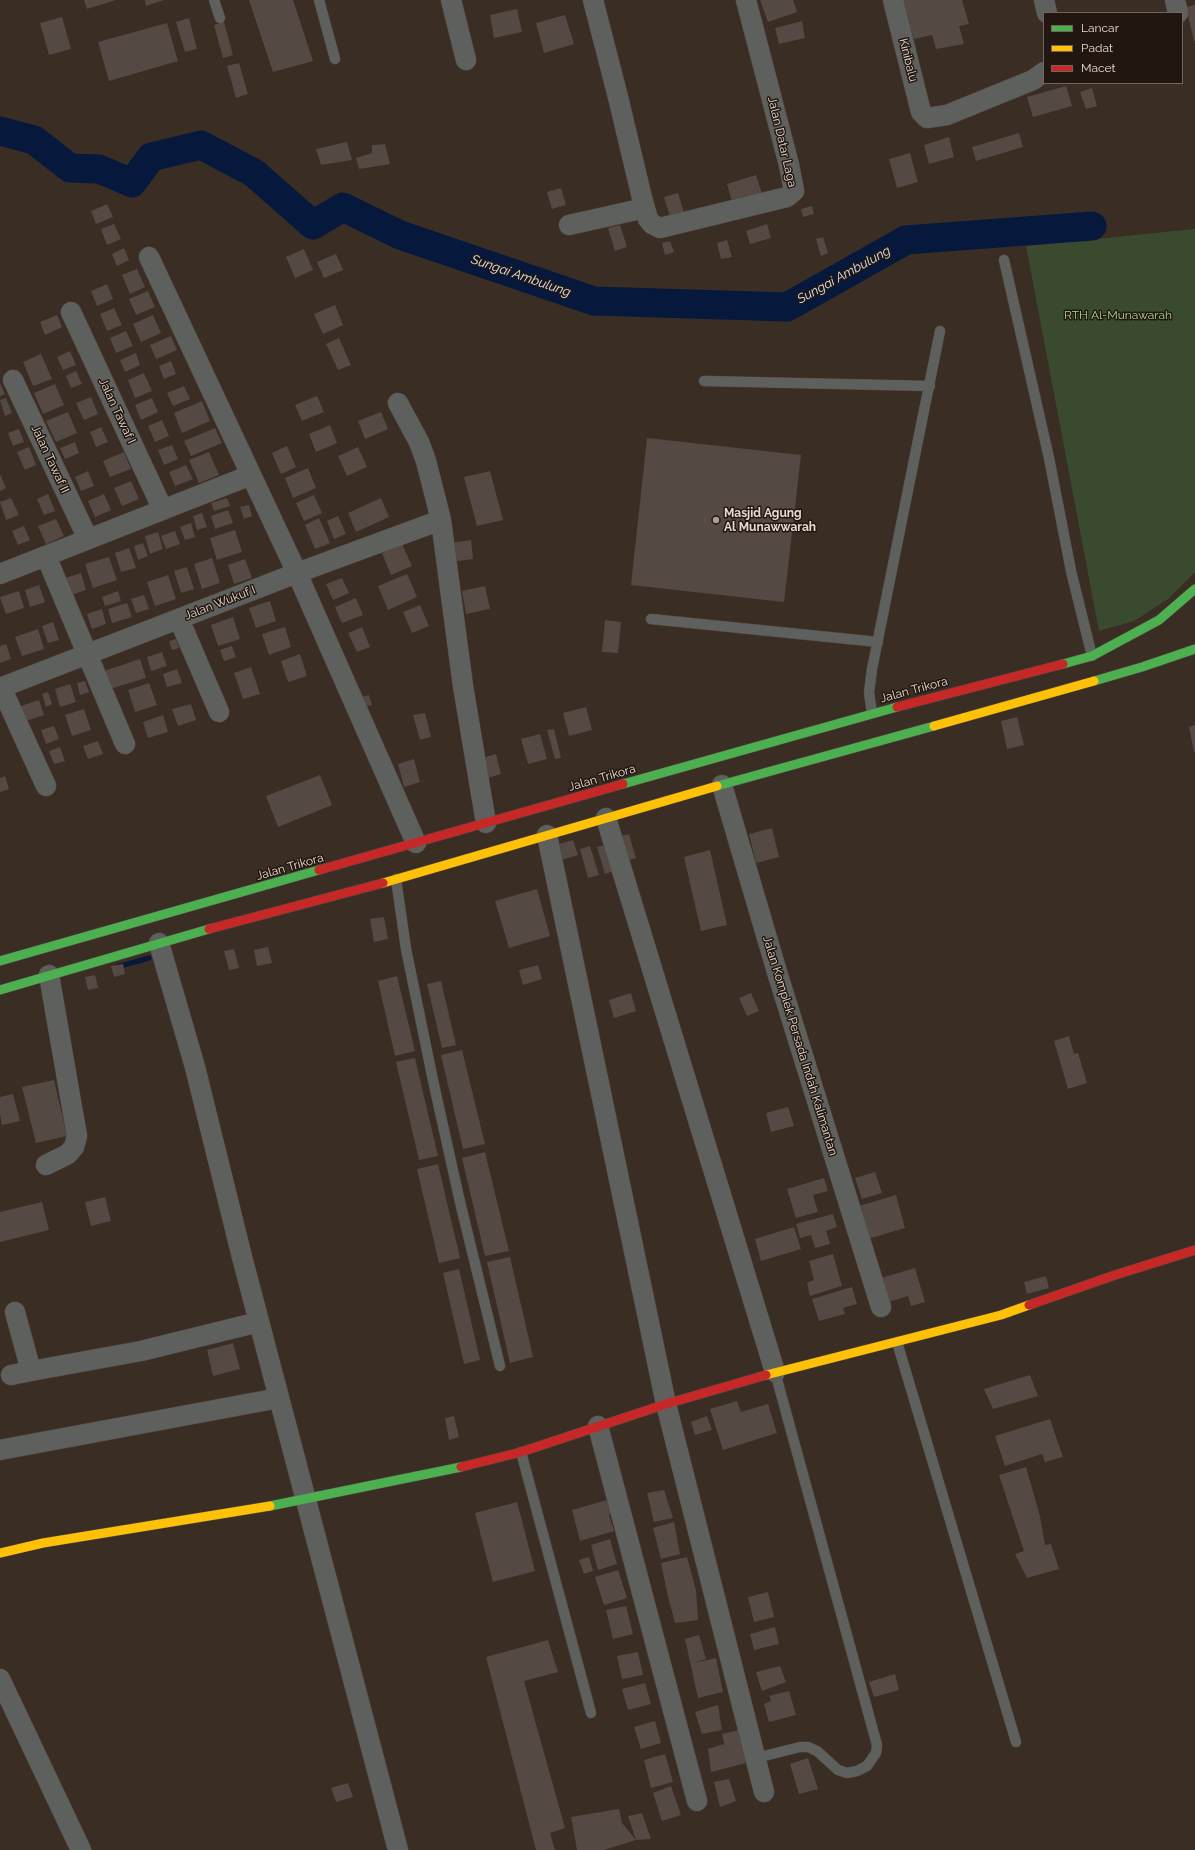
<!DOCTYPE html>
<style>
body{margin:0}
#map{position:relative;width:1195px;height:1850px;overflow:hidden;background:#3a2d24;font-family:Raleway,sans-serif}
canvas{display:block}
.legend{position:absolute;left:1043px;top:12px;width:140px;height:72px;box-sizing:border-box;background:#211710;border:1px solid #71655d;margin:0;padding:5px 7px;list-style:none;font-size:12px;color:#e9d9d0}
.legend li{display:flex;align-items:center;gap:8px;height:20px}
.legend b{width:20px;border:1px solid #71655d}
</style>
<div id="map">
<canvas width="1195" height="1850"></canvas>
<ul class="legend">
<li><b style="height:5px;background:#4caf50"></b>Lancar</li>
<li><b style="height:5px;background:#ffc107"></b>Padat</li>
<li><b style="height:5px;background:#c62828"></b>Macet</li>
</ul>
</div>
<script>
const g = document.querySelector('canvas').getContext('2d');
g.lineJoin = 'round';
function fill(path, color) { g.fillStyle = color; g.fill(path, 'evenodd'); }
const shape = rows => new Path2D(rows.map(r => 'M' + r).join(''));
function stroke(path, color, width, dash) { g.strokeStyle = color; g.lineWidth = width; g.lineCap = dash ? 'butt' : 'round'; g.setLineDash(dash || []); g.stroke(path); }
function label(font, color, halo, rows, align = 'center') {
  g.font = font + ' Raleway,sans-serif'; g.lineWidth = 3; g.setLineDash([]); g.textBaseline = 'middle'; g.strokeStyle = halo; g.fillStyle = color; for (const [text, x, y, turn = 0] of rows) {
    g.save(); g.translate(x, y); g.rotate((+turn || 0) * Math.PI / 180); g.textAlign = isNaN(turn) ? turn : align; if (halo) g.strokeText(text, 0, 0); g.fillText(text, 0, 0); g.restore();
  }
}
const green = shape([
 [1195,229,1195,572,1168,599,1134,621,1099,631,1026,246]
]);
const stream = shape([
 [117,967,149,958]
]);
const river = shape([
 [0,131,34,140,70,168,99,169,132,183,151,157,201,145,254,173,313,225,343,207,400,235,594,301,787,307,906,240,1092,226]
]);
const building = shape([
 [84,0,116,0,87,9],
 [145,0,164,0,146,6],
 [249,0,293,0,313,61,273,72],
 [760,0,793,0,797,12,768,22],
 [901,0,962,0,969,24,959,26,964,44,936,49,932,35,914,39],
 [1195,5,1195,41,1194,41,1186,7],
 [517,9,522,32,494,38,490,15],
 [565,15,574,44,544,53,536,23],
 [62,17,71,49,49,55,40,23],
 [189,18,197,49,185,52,176,22],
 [802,21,805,38,779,44,775,28],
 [224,22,233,55,223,58,214,25],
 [167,23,178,61,109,81,98,42],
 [239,63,248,94,236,98,227,66],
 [1066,86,1072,106,1033,117,1027,97],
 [1092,88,1097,106,1086,109,1080,92],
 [1019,133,1023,147,976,161,972,147],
 [949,137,954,157,929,164,924,145],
 [347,142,352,160,321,165,316,149],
 [385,144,390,164,359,169,356,158,372,153,372,145],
 [910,153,918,182,897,188,889,159],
 [756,175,762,194,732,202,727,184],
 [561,188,566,205,552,209,547,192],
 [678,193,686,219,672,223,664,197],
 [107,204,113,217,96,224,91,211],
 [812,206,814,214,803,217,801,209],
 [114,224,121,239,107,245,101,229],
 [767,224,771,238,750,244,746,231],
 [620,225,627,247,615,251,608,228],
 [823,237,828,253,821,256,816,239],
 [727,240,732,257,721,259,717,243],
 [670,241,674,252,665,255,662,243],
 [124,248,129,260,117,266,112,254],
 [304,249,313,270,295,278,286,257],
 [336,254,343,270,324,278,317,262],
 [137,269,145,287,130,294,122,275],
 [107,284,113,299,97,306,91,291],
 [148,291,155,307,136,315,129,299],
 [335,305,343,325,323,334,314,314],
 [114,308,122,325,107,331,100,314],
 [57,315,62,327,45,335,40,322],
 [153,315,161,333,141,342,133,324],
 [126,331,133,346,116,353,110,338],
 [171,336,177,350,156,359,150,345],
 [339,338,351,365,338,370,326,344],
 [70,351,76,365,63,370,57,357],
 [136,353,140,365,125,372,120,360],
 [41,354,52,379,33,386,23,362],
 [171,361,176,374,164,379,159,366],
 [76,371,82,384,71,388,66,376],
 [144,373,152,391,135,398,128,380],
 [0,383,5,394,0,396],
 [55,384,64,405,43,414,34,393],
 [184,386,190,399,173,406,167,393],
 [317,396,324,412,302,421,295,405],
 [91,397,98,414,84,420,76,403],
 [6,398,12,413,5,416,0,400],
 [152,398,158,412,141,420,135,405],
 [202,401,210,421,182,433,174,413],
 [68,412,77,433,56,442,46,421],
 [381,412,388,429,365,439,358,421],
 [162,420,169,436,155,442,148,426],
 [330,425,337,443,316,452,309,434],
 [101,427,108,442,96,447,90,432],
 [215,428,222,443,191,456,184,441],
 [19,429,24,442,13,446,8,433],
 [647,438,801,455,784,602,631,585],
 [75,442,79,453,65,459,60,448],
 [172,445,178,459,164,465,158,450],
 [287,446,296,467,281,474,272,453],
 [29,447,36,465,25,470,17,452],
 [358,447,367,467,347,476,338,456],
 [124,452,131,469,110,477,103,461],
 [209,452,219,475,199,483,189,460],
 [186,465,193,479,175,486,169,472],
 [308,468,316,488,293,498,285,478],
 [88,471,94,486,81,491,75,477],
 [490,471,503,520,477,526,464,477],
 [0,474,6,488,0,491],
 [131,481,139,499,122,506,114,488],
 [48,494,55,511,44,515,37,499],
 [104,494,111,510,95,517,88,501],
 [314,495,322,513,304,521,296,503],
 [11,498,19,515,6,520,0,502],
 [227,498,230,506,214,511,211,503],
 [381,498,389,517,356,532,348,513],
 [249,505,252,516,244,519,240,507],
 [228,510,233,523,215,529,211,516],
 [202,513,207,527,197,530,193,516],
 [338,516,346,534,334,539,327,521],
 [319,518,330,543,315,549,305,525],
 [56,519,64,536,46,544,38,526],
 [191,523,195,537,185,540,180,527],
 [24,526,30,540,18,545,12,531],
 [235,530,242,552,217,560,210,538],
 [175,531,180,544,166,549,161,536],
 [158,532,163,549,150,554,145,536],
 [471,540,473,559,451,562,449,543],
 [143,543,148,556,138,560,134,546],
 [402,544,412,566,391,575,382,553],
 [129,548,136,568,121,572,115,553],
 [109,557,117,580,93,588,85,564],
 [212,558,220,583,202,589,194,564],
 [245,559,252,578,234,584,228,565],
 [187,567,194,589,181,593,174,571],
 [81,573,86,590,71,595,65,578],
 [407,574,417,597,388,610,378,586],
 [168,575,176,599,155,606,147,582],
 [342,578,349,593,333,600,326,584],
 [39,585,45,602,30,607,25,590],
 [485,586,490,609,466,614,462,591],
 [19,591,24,608,6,614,0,597],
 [118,591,121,601,105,606,102,597],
 [144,595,149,609,136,613,131,599],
 [356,598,363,615,342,623,335,607],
 [270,601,276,621,256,628,249,608],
 [127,603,132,617,112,623,108,609],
 [420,605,429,626,412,633,403,612],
 [102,609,106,624,92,629,87,614],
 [233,617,240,639,218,646,211,625],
 [605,620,621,622,618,653,602,652],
 [53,622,59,640,48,643,42,626],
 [285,627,291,647,269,655,262,634],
 [362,627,370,647,357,652,348,633],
 [38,629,44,649,22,656,15,637],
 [176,639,179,648,172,650,169,641],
 [6,644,11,659,0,663,0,646],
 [232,646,236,657,224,661,220,650],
 [162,652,167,666,151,671,147,657],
 [300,654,307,676,288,682,281,661],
 [140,659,146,678,110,689,104,671],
 [251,667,260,694,243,699,234,673],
 [177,669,182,683,167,687,163,674],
 [85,681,89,692,80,695,77,683],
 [149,683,157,705,135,712,128,690],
 [70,684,76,702,60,707,55,689],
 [48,692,52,704,46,707,42,694],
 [369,695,372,705,364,707,361,697],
 [39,700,44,715,20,723,15,708],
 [191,704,196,720,178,726,172,709],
 [586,707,592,730,569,736,563,713],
 [84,709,91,730,72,736,65,715],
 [425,713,431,737,420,740,413,715],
 [163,715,168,732,148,738,143,722],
 [1017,717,1024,745,1007,749,1001,721],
 [1195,725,1195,752,1194,752,1189,727],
 [54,726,59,739,46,744,41,730],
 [554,729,561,758,555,759,547,730],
 [540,734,547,759,528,764,521,739],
 [98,741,103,754,88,759,83,746],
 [60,747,65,761,54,764,49,751],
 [496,754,501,774,484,779,479,759],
 [414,759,420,782,404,787,398,764],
 [320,775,332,805,278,827,266,796],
 [5,776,9,789,0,792,0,778],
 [772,828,779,857,756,863,749,834],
 [629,834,636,858,621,862,614,838],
 [573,840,578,855,561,860,556,845],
 [609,844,616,870,605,874,597,847],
 [590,846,599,875,588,878,580,849],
 [710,850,727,925,701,931,684,857],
 [537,889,550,936,509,948,495,901],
 [384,917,388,939,374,942,370,919],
 [268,947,272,963,257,966,254,950],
 [234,949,239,968,229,970,224,951],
 [123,964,125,974,114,977,111,966],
 [538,965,542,979,523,985,519,970],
 [95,975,98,988,88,990,85,977],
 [397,976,415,1051,395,1056,378,981],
 [441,981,456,1045,442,1048,427,984],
 [631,993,636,1011,614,1018,609,1000],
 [751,993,759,1011,747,1016,739,998],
 [1069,1036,1074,1054,1078,1053,1087,1083,1068,1089,1054,1041],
 [462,1050,485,1144,463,1149,441,1055],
 [415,1058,438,1156,419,1160,396,1062],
 [54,1080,67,1136,36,1143,22,1087],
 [13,1094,20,1121,2,1125,0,1115,0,1097],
 [788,1107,794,1126,771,1132,766,1113],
 [485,1152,509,1251,485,1256,462,1158],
 [438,1164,460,1258,439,1263,417,1169],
 [875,1172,882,1193,862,1199,855,1178],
 [824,1178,828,1191,813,1195,818,1212,796,1218,787,1189],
 [896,1195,905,1228,868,1239,859,1206],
 [105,1197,111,1221,91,1226,85,1202],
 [42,1202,49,1230,0,1242,0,1212],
 [833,1214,837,1227,826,1231,830,1244,815,1248,811,1235,800,1238,796,1224],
 [794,1227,801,1249,761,1261,755,1239],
 [833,1254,842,1286,810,1296,807,1283,814,1280,809,1261],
 [510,1257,533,1357,510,1363,487,1262],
 [915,1268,925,1302,911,1306,908,1296,888,1302,881,1278],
 [459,1269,480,1360,464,1364,443,1273],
 [1046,1276,1049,1288,1027,1294,1024,1282],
 [852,1287,857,1304,843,1308,845,1314,819,1321,812,1299],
 [233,1343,240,1369,213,1376,207,1350],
 [1030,1375,1038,1396,993,1409,984,1389],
 [737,1401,741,1412,768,1404,777,1433,723,1450,710,1409],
 [454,1416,459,1437,449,1440,445,1418],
 [707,1416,712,1430,695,1435,691,1422],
 [1050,1419,1063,1457,1045,1462,1042,1454,1005,1466,995,1436],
 [1026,1467,1040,1516,1045,1545,1051,1544,1059,1569,1027,1578,1015,1554,1024,1551,999,1475],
 [664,1490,673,1518,654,1522,647,1493],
 [611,1499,614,1513,609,1515,614,1531,580,1541,572,1510],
 [517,1502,535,1571,493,1582,475,1513],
 [674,1522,680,1554,661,1559,653,1528],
 [610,1539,617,1564,598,1570,591,1545],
 [589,1557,593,1571,584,1574,579,1560],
 [687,1557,696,1590,698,1620,675,1623,668,1597,661,1563],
 [618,1570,627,1598,604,1605,595,1577],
 [768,1592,774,1617,754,1622,748,1597],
 [626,1606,633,1634,613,1639,606,1610],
 [775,1627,779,1644,754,1650,750,1634],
 [699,1635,706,1659,694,1663,716,1658,723,1692,698,1698,685,1639],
 [548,1640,558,1672,524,1681,565,1828,550,1833,555,1850,536,1850,486,1657],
 [638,1652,643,1675,622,1679,617,1656],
 [780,1666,786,1682,762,1691,756,1672],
 [895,1674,899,1690,874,1697,869,1682],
 [645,1683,651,1704,628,1710,622,1689],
 [789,1691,796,1715,769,1722,764,1704,771,1701,769,1696],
 [718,1705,722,1730,702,1734,695,1712],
 [655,1721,661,1743,641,1749,634,1727],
 [739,1730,746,1763,711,1772,708,1749,724,1744,725,1748,722,1734],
 [665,1754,673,1782,651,1788,644,1760],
 [808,1758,818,1789,799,1794,790,1764],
 [729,1779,736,1801,720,1807,714,1782],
 [348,1783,353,1797,336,1802,331,1788],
 [671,1786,681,1815,662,1821,653,1793],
 [619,1809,622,1823,636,1840,604,1850,577,1850,571,1817],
 [642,1813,651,1839,636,1840,628,1816]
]);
const lane = shape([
 [214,0,220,18],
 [319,0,335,59],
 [1004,260,1049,458,1071,571,1092,656],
 [704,381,930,386],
 [651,619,878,642],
 [872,713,869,693,872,669,940,331],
 [396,879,406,949,434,1085,460,1202,500,1366],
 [897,1342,1016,1742],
 [521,1452,591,1713],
 [756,1758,800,1747,808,1747,817,1751,838,1770,847,1773,857,1771,867,1766,876,1753,877,1745,775,1372]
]);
const street = shape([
 [451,0,466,60],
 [593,0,618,97,642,198,648,219,652,224,660,228,787,197,794,191,789,165,746,0],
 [893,0,921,112,927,118,947,115,1033,80,1044,72],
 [1044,0,1047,13],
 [1175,0,1178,13],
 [569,225,645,208],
 [149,257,297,573,416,843],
 [71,312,163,510],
 [13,380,88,539],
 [398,403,419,442,426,461,441,520,463,686,486,823],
 [46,556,125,744],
 [0,574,251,475],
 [179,619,219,712],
 [1,687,46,786],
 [0,688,297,573,441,520],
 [722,785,777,972,881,1307],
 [606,818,775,1372],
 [547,835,666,1404,764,1792],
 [159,943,195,1067,242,1257,398,1850],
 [46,1165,68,1154,74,1147,77,1136,49,975],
 [15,1312,31,1371,141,1351,259,1322],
 [11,1375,31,1371],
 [598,1426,697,1801],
 [0,1450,279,1398],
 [0,1679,81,1850]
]);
const fast = shape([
 [1063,664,1092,656,1159,620,1195,589],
 [1094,681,1142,667,1195,649],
 [623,784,897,707],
 [717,786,934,726],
 [0,961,319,870],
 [0,990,209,929],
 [270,1506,461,1467]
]);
const slow = shape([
 [934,726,1094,681],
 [383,883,717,786],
 [766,1375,1001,1315,1029,1305],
 [0,1553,43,1543,270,1506]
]);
const jam = shape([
 [897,707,1063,664],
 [319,870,623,784],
 [209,929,383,883],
 [1029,1305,1115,1275,1195,1250],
 [461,1467,521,1452,666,1404,766,1375]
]);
const markers = [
 [716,520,4,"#ac9d94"]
];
const streetNames = [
 ["Kinibalu",908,60,76],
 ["Jalan Datar Laga",782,142,77],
 ["Jalan Tawaf I",117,411,65],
 ["Jalan Tawaf II",50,459,65],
 ["Jalan Wukuf I",220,603,-21],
 ["Jalan Trikora",914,690,-15],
 ["Jalan Trikora",602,778,-16],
 ["Jalan Trikora",290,867,-16],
 ["Jalan Komplek Persada Indah Kalimantan",800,1046,73]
];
const parkNames = [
 ["RTH Al-Munawarah",1118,315]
];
const poiNames = [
 ["Masjid Agung",724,513],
 ["Al Munawwarah",724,527]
];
const waterNames = [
 ["Sungai Ambulung",844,275,-29],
 ["Sungai Ambulung",521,276,19]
];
fill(green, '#3a4a2e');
stroke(stream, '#06193d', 5);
stroke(river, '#06193d', 29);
fill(building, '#544943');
stroke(lane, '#544941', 11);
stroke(street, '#544941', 21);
stroke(fast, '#544941', 10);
stroke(slow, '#544941', 10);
stroke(jam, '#544941', 10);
stroke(lane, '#5e605d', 10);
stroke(street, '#5e605d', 20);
stroke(fast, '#4caf50', 9);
stroke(slow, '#ffc107', 9);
stroke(jam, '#c62828', 9);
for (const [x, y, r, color] of markers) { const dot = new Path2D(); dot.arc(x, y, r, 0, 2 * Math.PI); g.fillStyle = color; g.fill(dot); stroke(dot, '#211710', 1.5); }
label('12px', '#e9d9d0', '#211710', streetNames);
label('12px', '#a6d88d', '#211710', parkNames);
label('bold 12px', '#e9d9d0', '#211710', poiNames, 'left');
label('italic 13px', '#dbe5f4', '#211710', waterNames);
</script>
